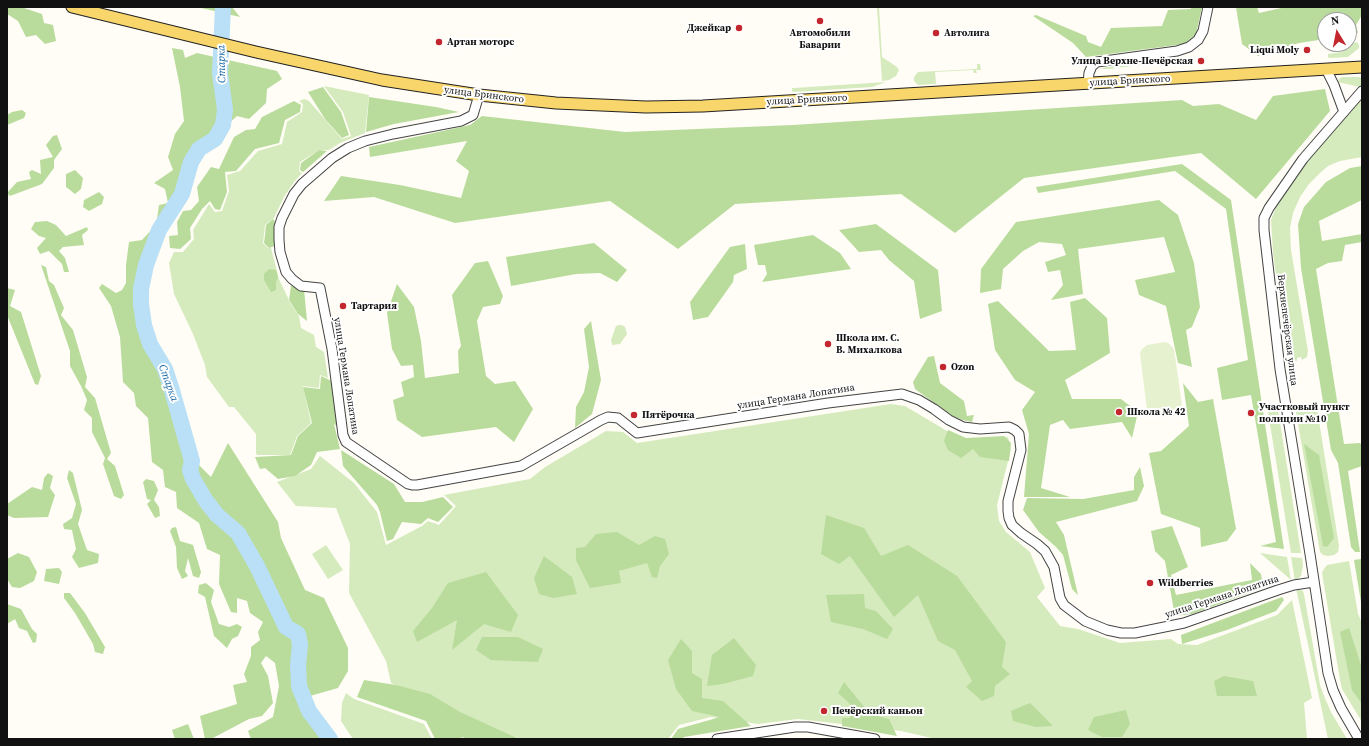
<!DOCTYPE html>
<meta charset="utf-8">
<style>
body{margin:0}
#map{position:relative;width:1369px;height:746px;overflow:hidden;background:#fffdf5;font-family:"Source Serif 4",serif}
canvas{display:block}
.frame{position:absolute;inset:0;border:8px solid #111;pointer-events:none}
.north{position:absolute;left:1317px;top:12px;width:40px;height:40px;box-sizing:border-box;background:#fff;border:1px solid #a0a0a0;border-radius:50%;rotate:350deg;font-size:11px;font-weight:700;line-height:16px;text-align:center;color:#111}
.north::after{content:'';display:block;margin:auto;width:14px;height:18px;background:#c4262e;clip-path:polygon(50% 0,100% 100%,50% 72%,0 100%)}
</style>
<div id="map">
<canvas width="1369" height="746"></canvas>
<div class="frame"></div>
<div class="north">N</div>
</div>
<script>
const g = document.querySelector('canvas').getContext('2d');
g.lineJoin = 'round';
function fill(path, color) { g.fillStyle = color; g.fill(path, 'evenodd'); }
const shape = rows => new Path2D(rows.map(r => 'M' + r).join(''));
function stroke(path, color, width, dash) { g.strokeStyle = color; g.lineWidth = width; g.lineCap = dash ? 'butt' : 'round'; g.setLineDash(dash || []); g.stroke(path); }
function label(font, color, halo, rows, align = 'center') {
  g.font = font + ' "Source Serif 4",serif'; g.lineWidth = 4; g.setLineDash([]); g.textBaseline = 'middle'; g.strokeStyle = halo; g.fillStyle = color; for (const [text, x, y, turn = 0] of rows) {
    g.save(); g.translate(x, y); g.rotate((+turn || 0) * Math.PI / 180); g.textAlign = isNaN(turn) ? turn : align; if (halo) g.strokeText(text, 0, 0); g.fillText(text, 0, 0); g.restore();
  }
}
const green = shape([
 [877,7,879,7,882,57,897,67,899,70,896,76,889,80,882,81],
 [1357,42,1359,45,1359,48,1348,57,1329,58,1328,57,1328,54,1342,52,1353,43],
 [1178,57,1179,60,1109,69,1101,69,1102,68],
 [977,64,980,64,981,70,976,70,977,73,974,73,973,70,935,72,936,84,918,85,914,81,914,77,918,72,977,69],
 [1342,77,1359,77,1362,78,1362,85,1360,87,1338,82,1339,79],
 [886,82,872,87,794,92,792,91,792,88,794,88],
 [324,86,369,95,365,133,340,143,329,150,319,150,300,162,299,171,302,173,294,182,284,197,274,218,265,225,263,243,268,248,271,248,279,279,288,298,289,301,299,316,301,328,314,335,316,347,324,352,328,378,320,375,319,388,303,386,311,423,297,436,290,455,257,455,256,453,256,434,234,407,229,407,207,377,205,365,193,334,174,294,169,263,174,252,183,252,194,239,193,230,209,204,215,212,222,211,229,191,227,175,240,171,258,151,282,144,287,122,302,112,303,104,299,101,304,99,309,101,342,139,351,136,343,112],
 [1362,98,1362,157,1340,161,1328,166,1320,173,1309,184,1300,197,1293,213,1290,228,1291,250,1308,351,1307,357,1302,360,1301,357,1297,358,1297,361,1290,360,1287,356,1273,252,1271,220,1277,205,1284,193,1307,162],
 [619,325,622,325,625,327,627,334,620,344,612,345,611,340,616,326],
 [1316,402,1339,546,1338,552,1334,555,1328,556,1323,555,1320,552,1295,406],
 [891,404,905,406,959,438,979,440,1008,437,1011,449,997,505,999,521,1006,532,1030,552,1045,588,1037,597,1060,626,1078,629,1120,643,1171,639,1178,644,1197,645,1277,615,1292,600,1312,698,1304,703,1307,739,936,739,901,731,798,719,758,724,711,717,679,725,668,739,521,739,391,683,386,661,349,593,350,544,336,508,296,506,277,482,311,469,320,456,354,483,377,512,386,545,422,526,428,521,439,525,456,506,444,495,530,479,545,467,606,431,623,432,637,443],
 [1278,410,1301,553,1291,553,1268,412],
 [326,545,343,570,328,579,312,554],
 [1260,553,1287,557,1291,580],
 [1291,557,1302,558,1303,566,1301,576,1295,581],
 [1349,561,1358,614,1362,623,1362,722,1342,689,1340,680,1322,573,1324,569,1327,565],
 [1296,588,1303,591,1304,594,1320,685,1324,696,1331,712,1347,739,1328,739],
 [346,693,354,699,424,724,432,739,353,739,341,721,342,703]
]);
const forest = shape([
 [197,7,232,7,240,17],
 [1191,7,1202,7,1196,35,1184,44,1086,57,1073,43,1033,16,1036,15,1086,36,1088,42,1101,47,1111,28,1162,26,1168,10,1191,9],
 [1236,7,1257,7,1259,13,1286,7,1362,7,1362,15,1356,25,1358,33,1349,35,1349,20,1325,20,1325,39,1299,43,1258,56,1242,44],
 [7,8,24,8,42,14,44,23,53,25,56,41,45,44,36,35,26,37,18,21,7,14],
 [172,48,183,50,185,58,197,53,277,71,282,79,267,89,266,103,249,119,237,116,226,126,197,164,177,198,166,213,148,280,147,295,149,310,150,336,176,382,193,449,199,465,211,477,228,443,278,522,281,538,305,590,324,598,348,648,348,671,338,688,310,696,324,726,334,739,251,739,248,731,273,717,279,686,275,663,266,656,261,663,268,676,273,703,262,716,249,719,211,739,205,739,200,716,237,704,233,685,247,682,244,674,251,656,251,647,260,640,258,632,263,622,250,613,247,601,237,598,237,613,231,612,219,584,220,555,207,549,199,523,177,508,176,492,165,487,163,470,152,462,148,418,136,406,134,393,123,382,120,337,111,306,99,288,102,284,116,293,122,290,126,283,126,265,129,242,142,240,156,225,159,205,168,203,165,189,154,183,173,170,168,157,175,134,184,121,180,87],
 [323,87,341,112,349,135,342,138,325,119,308,92],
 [1325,89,1330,111,1256,199,1201,153,1024,178,955,233,901,194,735,204,678,249,610,201,455,223,374,197,324,201,341,176,400,185,461,198,469,171,456,161,467,141,370,157,369,147,470,125,482,116,625,132,793,125,1182,100,1193,106,1219,104,1256,120,1273,96],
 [369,97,436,107,459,112,394,124,366,132],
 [294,101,301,105,300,112,285,120,279,143,255,149,236,171,225,172,227,192,220,210,215,209,210,201,202,209,190,228,191,239,180,249,170,248,169,236,178,235,177,222,183,211,191,210,199,201,197,187,211,167,219,169,234,137,246,130,255,129,262,117],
 [22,110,26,113,24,118,7,125,7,115,12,112],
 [57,135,62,149,54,160,54,168,42,184,10,196,7,193,17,182,31,179,29,172,32,170,41,174,40,160,53,157,46,145,53,136],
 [319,150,327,151,303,172,300,170,301,163],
 [1182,164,1231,200,1284,549,1260,546,1276,542,1251,395,1222,400,1217,368,1248,360,1226,209,1175,171,1038,193,1036,187],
 [1362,166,1362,200,1319,221,1322,241,1362,234,1362,242,1345,245,1342,261,1328,263,1316,269,1344,444,1360,443,1362,445,1362,466,1348,471,1360,552,1355,552,1351,547,1338,463,1331,450,1301,268,1298,224,1304,207,1326,182,1350,168],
 [75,170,83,178,81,189,75,194,66,187,66,174],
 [99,192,104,197,102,204,89,211,83,207,84,200],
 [1159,200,1178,215,1194,263,1200,307,1192,327,1186,330,1192,367,1178,363,1166,306,1139,295,1135,280,1175,272,1164,237,1078,249,1083,294,1051,300,1063,285,1060,270,1048,272,1045,262,1066,255,1062,244,1039,242,1023,251,1003,269,1001,289,980,293,981,269,1016,222],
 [273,219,278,226,278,245,269,248,264,243,265,235,266,225],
 [47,221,56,225,66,236,87,227,88,230,82,235,84,245,63,247,59,251,65,258,69,272,64,272,62,264,49,251,40,254,37,248,46,238,39,236,31,229,35,222],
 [876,224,938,270,942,311,920,319,914,281,889,260,881,250,859,252,839,230],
 [813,235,840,253,851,269,762,282,767,274,765,265,758,265,754,245],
 [594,243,627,270,617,282,600,273,576,274,511,286,506,257],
 [745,244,747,269,734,275,733,282,708,317,693,320,690,302,730,247],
 [488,261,503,296,500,304,483,307,477,321,486,376,495,384,515,381,533,409,514,442,496,427,422,437,397,420,393,400,404,396,401,382,414,377,413,365,401,366,392,349,387,313,397,284,414,307,421,341,425,378,459,373,458,351,461,346,452,295,475,263],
 [41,265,46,267,49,281,54,285,64,308,61,315,73,330,87,377,85,387,95,398,111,453,107,459,115,466,124,495,121,499,114,496,103,464,105,458,92,432,92,418,84,410,87,400,81,386,70,366,70,351],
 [269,269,276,270,278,277,276,282,276,290,271,292,264,280,264,274],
 [298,282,304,289,307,321,298,314,289,300,291,286],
 [7,288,15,290,10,306,21,312,41,376,38,385,35,384,7,315],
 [1085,298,1107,318,1110,353,1065,380,1072,399,1121,399,1138,412,1132,438,1122,422,1070,429,1063,420,1050,425,1041,488,1070,497,1024,497,1029,434,1022,410,1035,392,1015,380,995,350,988,304,998,301,1049,351,1076,350,1070,302],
 [591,321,601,380,592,414,575,428,576,407,584,392,589,367,584,329],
 [934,356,940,383,964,401,967,416,974,415,972,422,962,420,951,415,915,389,913,382,928,357],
 [321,376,334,382,346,433,334,424,340,449,317,452,311,465,295,476,278,479,265,468,260,469,255,457,291,455,298,436,312,423,303,387,320,389],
 [1183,383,1198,402,1213,399,1236,529,1227,541,1201,547,1200,528,1161,514,1149,453,1161,451,1189,426],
 [948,430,966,438,1004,436,1011,443,1009,461,980,457,973,449,961,458,948,450,944,441],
 [1304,444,1319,455,1334,538,1327,547,1323,546],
 [341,450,394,484,405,502,422,502,443,497,453,507,438,522,428,518,421,524,402,522,393,539,387,541,380,512,377,505,343,466],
 [1140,467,1144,486,1137,501,1056,522,1064,535,1078,595,1072,589,1063,555,1056,547,1039,532,1023,510,1027,498,1083,499,1134,490,1134,477],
 [69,470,73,473,82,510,78,524,87,550,99,554,98,563,79,568,72,557,76,549,72,530,64,529,63,524,72,518,76,504,67,478],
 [48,473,53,476,50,488,55,495,48,517,14,518,7,515,7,504,32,487,42,490,44,478],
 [146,479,154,481,158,490,154,500,159,507,160,516,155,518,147,504,151,500,147,499,143,482],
 [826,515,864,528,881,556,908,545,957,576,1006,642,1002,667,1010,674,995,686,994,696,982,701,966,687,972,681,955,650,938,641,918,595,894,617,850,556,839,564,821,554],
 [1172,526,1188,567,1171,575,1176,595,1252,580,1250,563,1261,574,1263,588,1192,614,1175,616,1165,561,1155,551,1151,531],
 [176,527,180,541,193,545,201,572,199,578,193,576,188,558,185,571,188,576,182,579,177,568,176,547,170,531,172,528],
 [617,532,639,545,655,536,665,539,669,554,660,566,657,578,652,577,647,563,619,571,621,583,590,588,576,560,576,548,585,547,596,534],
 [18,553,29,557,37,572,34,581,20,588,12,587,7,579,7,559],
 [544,556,572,577,577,594,553,598,539,594,534,578],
 [1361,559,1362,565,1362,608,1354,560],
 [59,568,62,572,59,584,44,581,46,569],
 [486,572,518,615,511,632,484,624,452,650,457,620,417,642,413,631,432,608,448,583],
 [206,583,214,590,211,602,219,624,229,627,237,624,242,627,238,636,232,639,227,648,214,636,205,597,198,593,199,585],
 [64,593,70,593,85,613,105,647,103,654,95,652,93,644,75,613,64,598],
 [864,594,865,608,876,611,893,629,887,639,863,629,831,622,826,595],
 [1282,597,1284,600,1276,611,1227,630,1182,644,1181,635],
 [7,604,21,609,32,629,37,634,36,642,33,643,27,631,19,628,15,619,7,624],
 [1349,628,1362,668,1362,704,1352,690,1340,632],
 [482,637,518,637,543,649,538,662,491,660,476,650],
 [734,638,756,665,753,676,723,684,707,686,712,655],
 [681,639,692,651,692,673,702,679,702,698,723,701,751,726,684,737,682,739,671,739,678,729,720,717,692,711,676,689,668,660],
 [1224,676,1253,681,1257,696,1217,696,1214,681],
 [364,680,396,685,430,694,460,712,520,739,465,739,463,737,459,739,435,739,426,721,357,697],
 [844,682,870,714,889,719,897,736,842,726,842,718,850,718,850,704,838,693],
 [1030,703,1053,726,1036,727,1013,721,1011,711],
 [1126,710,1130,724,1122,737,1102,737,1088,730,1094,717],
 [188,724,194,739,175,739,172,730]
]);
const pitch = shape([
 [1165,342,1168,343,1174,349,1182,405,1178,411,1174,412,1152,414,1147,410,1140,354,1141,350,1147,345]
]);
const river = shape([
 [223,7,220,73,225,110,223,125,215,139,199,149,191,162,182,194,159,230,146,265,141,289,141,304,144,325,150,344,165,369,171,387,192,461,190,470,193,479,206,501,217,515,238,533,257,566,286,627,298,634,300,645,298,665,299,686,309,711,330,739]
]);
const minor = shape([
 [1326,69,1334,85,1344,112],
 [1088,84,1089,73,1092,66,1097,62,1177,51,1189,47,1198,40,1203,31,1208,7],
 [479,95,473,115,461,121,393,134,365,141,348,148,332,158,302,184,294,194,282,218,279,227,279,240,280,252,286,272,292,279,301,286,320,288,332,349,343,435,346,442,408,484,412,485,417,485,521,466,601,420,608,417,618,418,637,433,828,403,902,394,919,400,934,409,949,420,963,427,980,429,1009,427,1015,430,1019,434,1021,450,1008,501,1008,511,1009,518,1012,525,1021,533,1037,544,1045,551,1054,567,1060,598,1064,605,1085,621,1107,630,1121,633,1135,633,1184,623,1278,590,1294,585,1314,582],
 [717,739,795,727,808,727,875,739],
 [1359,739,1341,708,1333,690,1328,673,1310,554,1280,369,1264,230,1264,218,1269,208,1303,159,1362,91]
]);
const major = shape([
 [72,7,256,52,382,80,479,95,556,103,646,107,703,106,1362,67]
]);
const markers = [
 [820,21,4,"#c4262e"],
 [739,28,4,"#c4262e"],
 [936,33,4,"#c4262e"],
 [439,42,4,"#c4262e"],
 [1307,50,4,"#c4262e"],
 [1201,61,4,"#c4262e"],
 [343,306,4,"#c4262e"],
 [828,344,4,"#c4262e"],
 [943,367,4,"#c4262e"],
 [1119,412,4,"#c4262e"],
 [1251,413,4,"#c4262e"],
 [634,415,4,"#c4262e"],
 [1150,583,4,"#c4262e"],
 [824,711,4,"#c4262e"]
];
const poiNames = [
 ["Джейкар",731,28,"right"],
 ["Автомобили",820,33,"center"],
 ["Баварии",820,45,"center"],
 ["Автолига",944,33],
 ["Артан моторс",447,42],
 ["Liqui Moly",1299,50,"right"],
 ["Улица Верхне-Печёрская",1193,61,"right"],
 ["Тартария",351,306],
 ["Школа им. С.",836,338],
 ["В. Михалкова",836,350],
 ["Ozon",951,367],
 ["Участковый пункт",1259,407],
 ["полиции №10",1259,419],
 ["Школа № 42",1127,412],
 ["Пятёрочка",642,415],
 ["Wildberries",1158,583],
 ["Печёрский каньон",832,711]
];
const streetNames = [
 ["улица Бринского",1130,81,-3],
 ["улица Бринского",484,95,7],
 ["улица Бринского",807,100,-3],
 ["Верхнепечёрская улица",1287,330,83],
 ["улица Германа Лопатина",346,376,81],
 ["улица Германа Лопатина",796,397,-9],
 ["улица Германа Лопатина",1222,597,-18]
];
const waterNames = [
 ["Старка",222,64,-91],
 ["Старка",168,383,70]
];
fill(green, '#d5ebbd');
fill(forest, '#b9dc9c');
fill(pitch, '#e6f2cf');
stroke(river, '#b9e0f7', 16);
stroke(minor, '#444', 11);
stroke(major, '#222', 13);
stroke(minor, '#fff', 9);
stroke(major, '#f9d66b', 11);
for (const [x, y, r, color] of markers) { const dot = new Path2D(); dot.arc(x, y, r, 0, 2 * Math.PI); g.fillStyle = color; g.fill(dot); stroke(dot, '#fff', 1.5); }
label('bold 10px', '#111', '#fff', poiNames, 'left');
label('10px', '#111', '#fff', streetNames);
label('italic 11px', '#1768a6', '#fff', waterNames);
</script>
